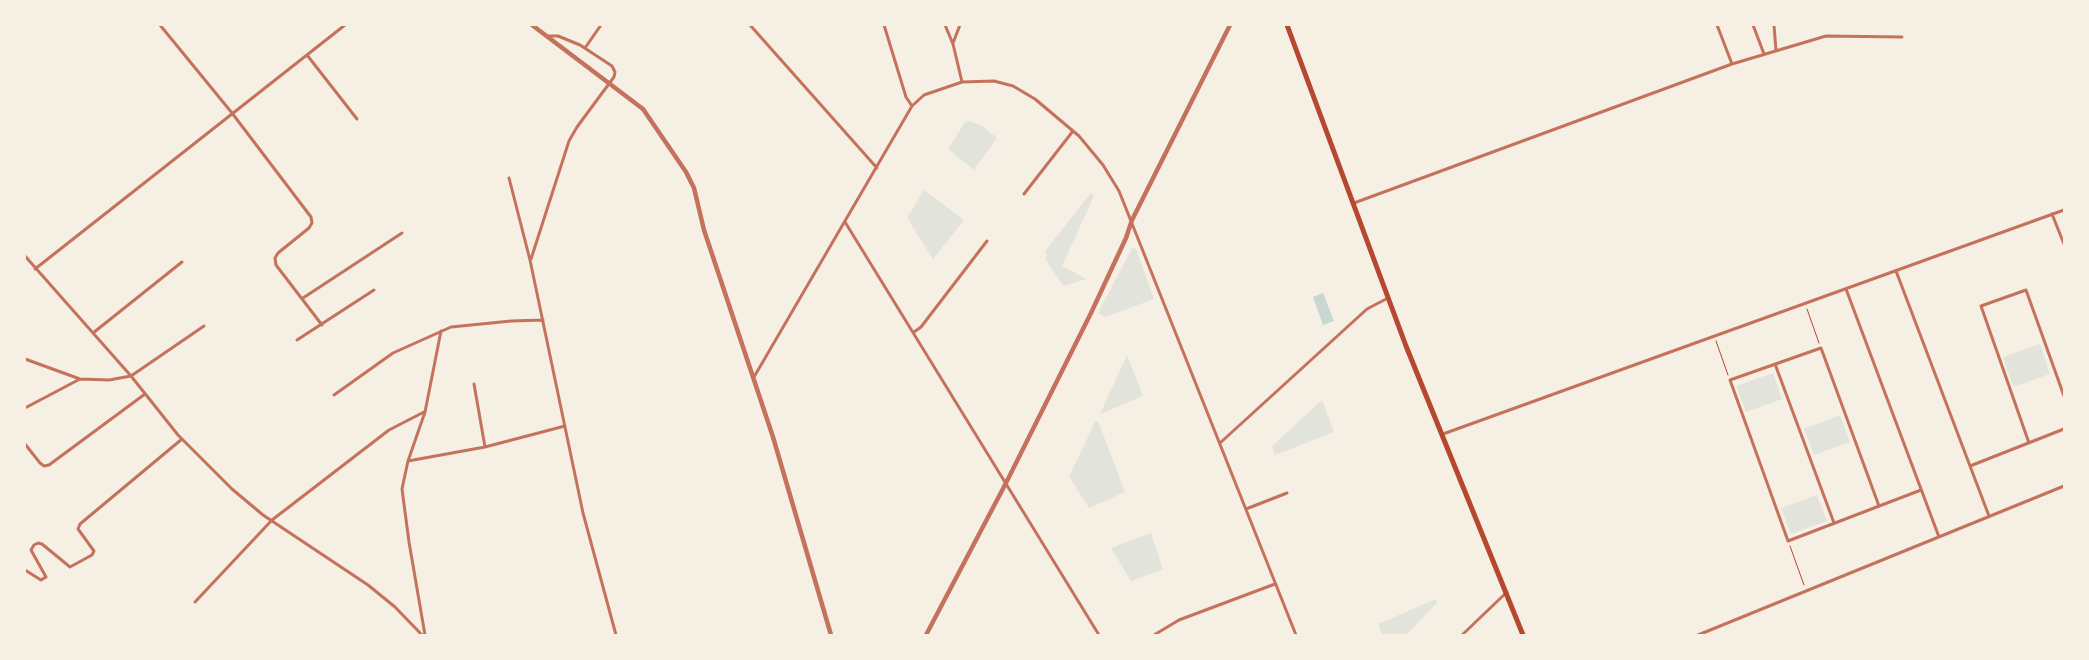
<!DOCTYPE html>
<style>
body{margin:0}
#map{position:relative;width:2089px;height:660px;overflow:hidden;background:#f6efe4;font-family:Roboto,sans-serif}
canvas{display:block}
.frame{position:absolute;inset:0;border:26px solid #f6efe4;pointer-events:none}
</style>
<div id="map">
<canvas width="2089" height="660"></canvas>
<div class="frame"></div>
</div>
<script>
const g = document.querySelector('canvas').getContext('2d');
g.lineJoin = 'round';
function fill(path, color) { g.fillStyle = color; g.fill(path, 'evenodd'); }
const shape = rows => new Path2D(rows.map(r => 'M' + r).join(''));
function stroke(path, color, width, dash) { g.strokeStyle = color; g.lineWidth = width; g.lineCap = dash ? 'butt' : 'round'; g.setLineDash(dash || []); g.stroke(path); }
const green = shape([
 [968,121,981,125,997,138,974,170,948,149,965,122],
 [924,190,964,220,933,259,907,218],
 [1091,193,1094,196,1062,266,1087,279,1063,286,1045,258,1047,256,1045,251],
 [1132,248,1136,249,1154,299,1106,317,1098,313],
 [2040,344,2050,374,2013,387,2003,357],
 [1127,355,1143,396,1100,414],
 [1773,373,1782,399,1746,412,1736,386],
 [1322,400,1334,432,1275,455,1272,446],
 [1840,415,1850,442,1814,455,1804,429],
 [1098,421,1125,492,1089,508,1069,477,1095,422],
 [1817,495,1827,521,1791,534,1781,508],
 [1151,533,1163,569,1131,581,1111,548],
 [1436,599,1437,603,1406,635,1382,635,1378,624]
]);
const water = shape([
 [1323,293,1334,321,1323,325,1313,297]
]);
const path = shape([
 [1807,309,1819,343],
 [1716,341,1728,375],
 [1790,546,1804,585]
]);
const minor = shape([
 [160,25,232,113,311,217,312,223,309,228,278,253,275,258,276,265,322,325],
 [750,25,877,168],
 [884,25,906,97,912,106],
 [945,25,953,44,962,82],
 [1717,25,1732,64],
 [1753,25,1764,54],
 [1774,25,1776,51],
 [953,43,960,25],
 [585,48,601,25],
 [307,55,357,119],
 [509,178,530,260,583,513,616,635],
 [1024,194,1073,131],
 [1354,203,1732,64,1826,36,1902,37],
 [2052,214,2064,244],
 [845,222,1099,635],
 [25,256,131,376,178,435,232,489,263,515,368,585,395,607,422,635],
 [531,259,569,141,577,127,614,77,615,72,612,66,580,45,558,36,546,36],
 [35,269,345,25],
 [1896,271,1989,516],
 [1846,289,1939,537],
 [303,298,402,233],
 [914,332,921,327,987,241],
 [93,333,182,262],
 [297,340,374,290],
 [25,359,80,379,109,380,131,376,204,326],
 [1775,364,1834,523],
 [754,377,912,106,924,95,962,82,994,81,1013,86,1035,99,1079,136,1103,165,1119,191,1296,635],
 [474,384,485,447],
 [334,395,393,353,451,327,511,321,543,320],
 [25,408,80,379],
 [1443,434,2064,210],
 [1220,443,1367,309,1388,298],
 [2029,443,1981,306,2026,290,2064,396],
 [25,444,40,463,44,466,49,465,145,394],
 [408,461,485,447,565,426],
 [1970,466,2064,429],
 [1879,506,1821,348,1730,380,1788,541,1921,490],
 [1246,509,1287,493],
 [25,570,41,580,46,577,31,550,34,545,38,543,42,544,70,567,92,555,94,551,78,529,80,524,182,439],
 [195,602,272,520,389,430,424,412],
 [425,635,409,542,402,489,408,461,425,412,441,331],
 [1154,635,1179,620,1275,584],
 [1462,635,1507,592],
 [1698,635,2064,486]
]);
const tertiary = shape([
 [532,25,643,109,686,172,694,188,704,230,773,437,831,635],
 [926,635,1006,483,1091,313,1126,238,1132,220,1230,25]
]);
const secondary = shape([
 [1287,25,1406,346,1523,635]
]);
fill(green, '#e2e4dc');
fill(water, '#c9d6d2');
stroke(path, '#b5482f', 1);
stroke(minor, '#c5725c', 3);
stroke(tertiary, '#c5725c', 4.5);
stroke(secondary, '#b5482f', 5);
</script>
